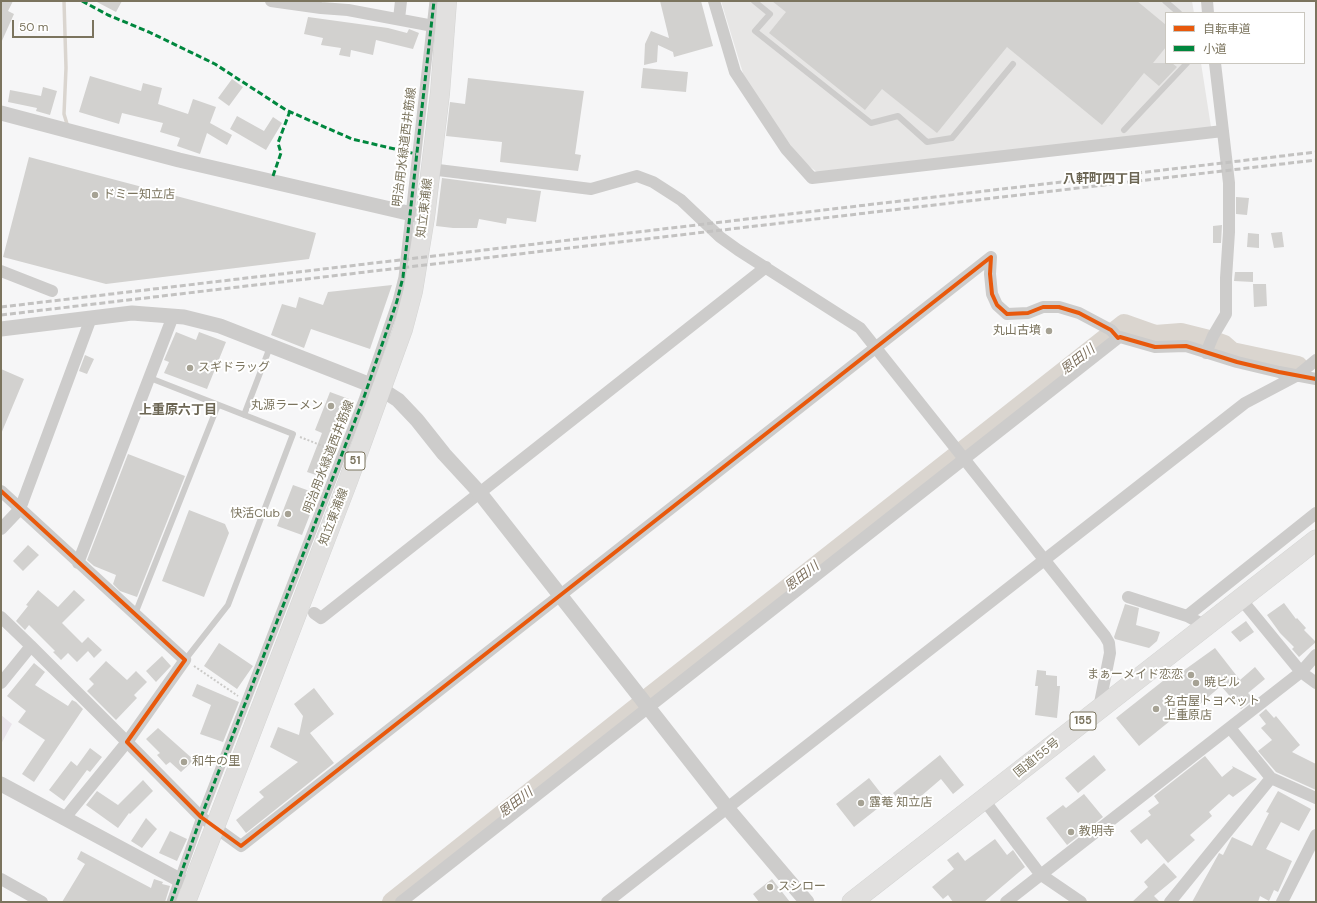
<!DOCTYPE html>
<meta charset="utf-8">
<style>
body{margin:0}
#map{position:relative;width:1317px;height:903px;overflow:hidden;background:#f6f6f7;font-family:"DM Sans","Noto Sans JP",sans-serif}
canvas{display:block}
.frame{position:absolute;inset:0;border:2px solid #7b745e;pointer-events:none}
.legend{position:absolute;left:1165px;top:12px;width:140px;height:52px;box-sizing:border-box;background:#fff;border:1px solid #cac7bf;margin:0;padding:5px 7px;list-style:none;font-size:12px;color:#7b745e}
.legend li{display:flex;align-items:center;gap:8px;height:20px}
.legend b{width:20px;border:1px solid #cac7bf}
.scale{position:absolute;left:12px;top:20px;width:82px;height:18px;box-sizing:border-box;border:2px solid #7b745e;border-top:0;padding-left:5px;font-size:12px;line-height:14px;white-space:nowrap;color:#7b745e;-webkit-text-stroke:3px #fff;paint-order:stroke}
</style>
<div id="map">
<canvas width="1317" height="903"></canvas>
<div class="frame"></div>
<ul class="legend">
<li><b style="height:5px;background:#e8590c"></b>自転車道</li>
<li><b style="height:5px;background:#00873e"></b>小道</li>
</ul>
<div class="scale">50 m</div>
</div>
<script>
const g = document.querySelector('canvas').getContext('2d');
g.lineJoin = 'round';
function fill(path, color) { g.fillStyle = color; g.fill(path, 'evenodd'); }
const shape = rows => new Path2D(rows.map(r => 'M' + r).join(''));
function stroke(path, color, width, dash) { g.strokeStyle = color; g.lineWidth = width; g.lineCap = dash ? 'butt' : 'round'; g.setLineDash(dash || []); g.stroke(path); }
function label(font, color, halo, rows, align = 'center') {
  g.font = font + ' "DM Sans","Noto Sans JP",sans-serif'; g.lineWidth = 4; g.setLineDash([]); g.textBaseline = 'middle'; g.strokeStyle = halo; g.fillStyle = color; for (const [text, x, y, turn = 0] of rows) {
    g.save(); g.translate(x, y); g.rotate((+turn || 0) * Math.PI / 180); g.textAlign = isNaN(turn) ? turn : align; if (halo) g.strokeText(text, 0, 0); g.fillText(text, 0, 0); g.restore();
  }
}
const built = shape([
 [721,1,1192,1,1194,13,1166,13,1166,63,1201,63,1211,127,817,172,802,161,746,83]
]);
const green = shape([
 [1,715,12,724,1,744]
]);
const stream = shape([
 [64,1,66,68,64,114,67,124]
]);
const river = shape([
 [1213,341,1224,345,1232,352,1298,366],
 [964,450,1124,324,1155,335,1181,333,1209,340],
 [648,698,956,456],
 [392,902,640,705]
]);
const building = shape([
 [1,1,13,1,8,11,14,14,1,43],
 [95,1,122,1,116,12],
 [660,1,701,1,713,46,674,57,673,52,658,45,657,62,644,65,645,44,651,31,669,38],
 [772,1,1137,1,1166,25,1166,47,1153,63,1172,63,1177,67,1159,86,1144,73,1102,125,1007,47,937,133,882,89,865,110,769,33,786,12],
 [308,17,388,28,407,33,409,29,419,33,413,49,376,40,373,55,351,50,350,57,339,55,341,48,321,45,323,38,304,34],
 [643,68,688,72,686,92,641,88],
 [90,76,141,91,143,83,162,88,158,104,188,114,193,99,216,107,210,123,232,135,227,145,207,133,200,154,177,146,180,138,160,132,163,123,122,113,119,124,79,112],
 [468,78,584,91,575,154,581,155,578,171,500,162,502,142,446,136,450,102,465,104],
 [232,79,243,87,229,106,218,98],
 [43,87,57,91,50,115,36,111,37,108,8,102,10,90,41,96],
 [237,116,264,131,273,117,282,123,266,150,230,129],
 [29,157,316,233,309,259,106,284,3,257],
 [442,178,541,191,536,222,507,218,506,224,479,219,477,228,453,228,436,226],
 [1236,197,1249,198,1247,215,1236,214],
 [1222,225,1221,243,1213,243,1213,226],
 [1282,232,1284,247,1274,248,1271,233],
 [1248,233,1259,234,1259,248,1247,247],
 [1235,272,1253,272,1253,282,1234,281],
 [1253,284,1266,284,1267,306,1254,307],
 [392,285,370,349,311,329,304,348,271,335,282,304,296,308,299,297,323,305,328,292],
 [176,332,196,340,199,332,226,342,207,389,164,373,169,362,164,360],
 [85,355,94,359,87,374,79,371],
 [1,369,24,379,1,434],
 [330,392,349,399,322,477,307,472,322,433,315,430],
 [128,454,185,476,137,597,120,591,113,584,116,575,94,566,87,560],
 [293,485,318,494,302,535,277,526],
 [189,510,225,524,229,533,204,597,162,581],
 [28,545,39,555,23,571,13,561],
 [38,590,58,607,74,590,85,600,62,623,82,643,88,637,102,650,94,658,88,651,77,662,68,653,61,660,53,652,55,651,29,625,25,630,16,621,28,606,26,605],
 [1284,603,1296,619,1297,618,1306,628,1304,630,1316,642,1299,657,1292,649,1294,647,1280,633,1267,615],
 [1125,604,1139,608,1136,625,1160,632,1157,641,1149,648,1115,639,1114,637],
 [1246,621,1254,632,1240,642,1231,632],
 [219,643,253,666,237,689,204,666],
 [1215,648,1240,680,1255,667,1265,679,1248,693,1254,699,1241,709,1221,686,1200,704,1196,700,1139,746,1116,718,1173,673,1176,676],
 [162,656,171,666,156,682,146,671],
 [106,661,127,680,136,671,147,682,134,695,137,698,116,720,87,691,94,684,89,679],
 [34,663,45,672,35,685,68,706,72,700,76,702,83,709,34,782,22,774,45,740,18,722,26,711,7,696],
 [1037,670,1046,671,1046,675,1057,676,1057,686,1060,686,1057,718,1035,715,1038,686,1035,686],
 [197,684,239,702,223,742,200,734,211,705,192,696],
 [314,688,334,714,310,733,334,763,246,833,236,820,264,797,259,792,298,762,270,747,278,727,299,735,303,716,294,704],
 [1266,709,1274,718,1276,716,1300,745,1292,752,1316,764,1316,790,1276,772,1258,751,1272,740,1261,728,1266,724,1259,715],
 [158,728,194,760,181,772,170,762,166,765,157,755,160,753,146,739],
 [90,748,102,757,90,772,87,770,64,801,49,790,71,761,77,766],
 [940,755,964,785,953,794,941,779,906,809,893,793],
 [1094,755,1106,770,1078,793,1065,778],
 [1205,756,1222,777,1233,768,1232,766,1257,779,1233,797,1229,794,1209,812,1212,816,1190,835,1195,840,1168,863,1147,839,1141,844,1130,831,1151,815,1148,811,1159,803,1154,796],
 [869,778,887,801,854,827,836,804],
 [143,780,153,791,130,814,129,813,118,828,86,805,97,791,118,805],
 [1278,791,1311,809,1299,831,1281,822,1266,849,1292,861,1278,892,1274,890,1269,901,1260,896,1258,902,1192,902,1218,855,1219,853,1223,855,1232,837,1252,846,1269,813,1266,812],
 [1084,794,1103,817,1067,845,1046,818,1063,805,1066,808],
 [146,818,157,829,142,848,131,841],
 [170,831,187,839,177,861,159,853],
 [995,839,1007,855,1013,850,1025,867,984,902,953,902,948,895,943,899,932,887,954,869,947,860,958,852,965,861],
 [81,851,151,888,154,879,163,882,162,884,170,886,165,902,62,902,85,864,77,859],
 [1164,863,1177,877,1154,896,1160,902,1132,902,1148,887,1144,882],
 [772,879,790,902,759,902,753,894]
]);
const path = shape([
 [300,437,333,450],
 [194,666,238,696]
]);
const service = shape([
 [754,1,770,14,755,31,871,123,898,116,927,142,952,138,1013,64],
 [1165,1,1179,13],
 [1124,130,1187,63],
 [150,378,293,434,228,605,185,660],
 [244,415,270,347],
 [135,614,218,405]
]);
const pedestrian = shape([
 [171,902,201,817,363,400,397,301,403,277,434,1]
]);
const minor = shape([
 [271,1,321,8,348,10,444,28],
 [714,1,735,72,786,149,812,178,1223,131],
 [1207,1,1208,13],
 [399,19,401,1],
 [430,169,591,189,637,176,653,182,681,200,720,237,738,250,860,328,1105,636,1109,643,1110,653,1099,708],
 [1,271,52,291],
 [1206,353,1213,336,1226,314,1226,278,1229,232,1229,183,1215,63],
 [1,491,185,660,127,742,201,817,241,846,991,257,990,274,992,294,997,305,1007,314,1028,313,1043,307,1059,307,1079,313,1111,330,1118,338,1120,337,1155,347,1186,346,1237,362,1279,372,1316,379],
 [1,529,20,509,91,318],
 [78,563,173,316],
 [1128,597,1187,616,1206,626],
 [1241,599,1301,672,1316,683],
 [314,613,321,618,766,267],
 [1187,616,1316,513],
 [1,617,31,646],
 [1,683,31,646,127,742,64,819],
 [1230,728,1271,778,1316,798],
 [984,800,1040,874,1081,902],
 [1,879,42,902],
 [401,902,1118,338],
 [607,902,1245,403,1298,375,1316,360],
 [1006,902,1301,672,1316,655],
 [1170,902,1271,778],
 [1282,902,1316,835]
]);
const tertiary = shape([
 [1,113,179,160,425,217],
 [1,329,132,313,184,317,220,326,381,389,398,400,417,420,444,454,479,492,728,809,807,902],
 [1,784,191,886]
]);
const primary = shape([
 [186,902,348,481,403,329,413,291,425,217,440,93,447,1]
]);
const trunk = shape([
 [852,902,1316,540]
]);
const rail = shape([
 [1,307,1316,152],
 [1,315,1316,160]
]);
const quiet = shape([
 [82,1,108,15,149,32,215,64,286,110,352,139,416,154],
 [273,176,281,153,278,143,290,111],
 [171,902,201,817,363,400,397,301,403,277,434,1]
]);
const cycleway = shape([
 [1,491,185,660,127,742,201,817,241,846,991,257,990,274,992,294,997,305,1007,314,1028,313,1043,307,1059,307,1079,313,1111,330,1118,338,1120,337,1155,347,1186,346,1237,362,1279,372,1316,379]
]);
const markers = [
 [95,195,4,"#a6a294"],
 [1049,331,4,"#a6a294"],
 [190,368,4,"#a6a294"],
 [331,406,4,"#a6a294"],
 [288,514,4,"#a6a294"],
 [1191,675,4,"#a6a294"],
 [1196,683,4,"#a6a294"],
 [1156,709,4,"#a6a294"],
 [184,762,4,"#a6a294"],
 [861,803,4,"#a6a294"],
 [1071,832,4,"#a6a294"],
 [770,887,4,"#a6a294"]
];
const shields = [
 [355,461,20],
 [1083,721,26]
];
const shieldNames = [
 ["51",355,461],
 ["155",1083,721]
];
const streetNames = [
 ["明治用水緑道西井筋線",405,147,-83],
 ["知立東浦線",425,208,-83],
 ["明治用水緑道西井筋線",329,457,-69],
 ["知立東浦線",334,517,-69],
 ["国道155号",1037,758,-39]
];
const poiNames = [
 ["ドミー知立店",103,195],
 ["丸山古墳",1041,331,"right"],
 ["スギドラッグ",198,368],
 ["丸源ラーメン",323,406,"right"],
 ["快活Club",280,514,"right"],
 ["まぁーメイド恋恋",1183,675,"right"],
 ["暁ビル",1204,683],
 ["名古屋トヨペット",1164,702],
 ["上重原店",1164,716],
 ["和牛の里",192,762],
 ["露菴 知立店",869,803],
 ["教明寺",1079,832],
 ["スシロー",778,887]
];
const neighbourhoodNames = [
 ["八軒町四丁目",1102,180],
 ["上重原六丁目",178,411]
];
const waterNames = [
 ["恩田川",1078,360,-38],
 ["恩田川",802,577,-38],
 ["恩田川",516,803,-38]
];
fill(built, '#e7e6e5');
fill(green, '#e9e4ea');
stroke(stream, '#dad5cf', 3.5);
stroke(river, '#dad5cf', 20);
fill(building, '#d2d1cf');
stroke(primary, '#d4d4d3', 20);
stroke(trunk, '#d3d3d2', 21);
stroke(path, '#cbcac8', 2, [2, 2]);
stroke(service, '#cdcccb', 6);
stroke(pedestrian, '#cdcccb', 9);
stroke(minor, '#cdcccb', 12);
stroke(tertiary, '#cdcccb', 15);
stroke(primary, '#e1e0df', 19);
stroke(trunk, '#e1e0df', 20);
stroke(rail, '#c3c2c1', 3, [6, 3]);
stroke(quiet, '#00873e', 3, [6, 3]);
stroke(cycleway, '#e8590c', 4);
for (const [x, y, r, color] of markers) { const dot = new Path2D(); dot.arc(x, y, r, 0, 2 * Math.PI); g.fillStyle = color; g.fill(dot); stroke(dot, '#fff', 1.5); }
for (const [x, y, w] of shields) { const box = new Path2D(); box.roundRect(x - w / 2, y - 9, w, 18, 3); g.fillStyle = '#fff'; g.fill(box); stroke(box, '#7b745e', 1); }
label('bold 11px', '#7b745e', null, shieldNames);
label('12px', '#7b745e', '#fff', streetNames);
label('12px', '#7b745e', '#fff', poiNames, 'left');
label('bold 13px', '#6c6654', '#fff', neighbourhoodNames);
label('italic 13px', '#7c6f5d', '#fff', waterNames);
</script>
